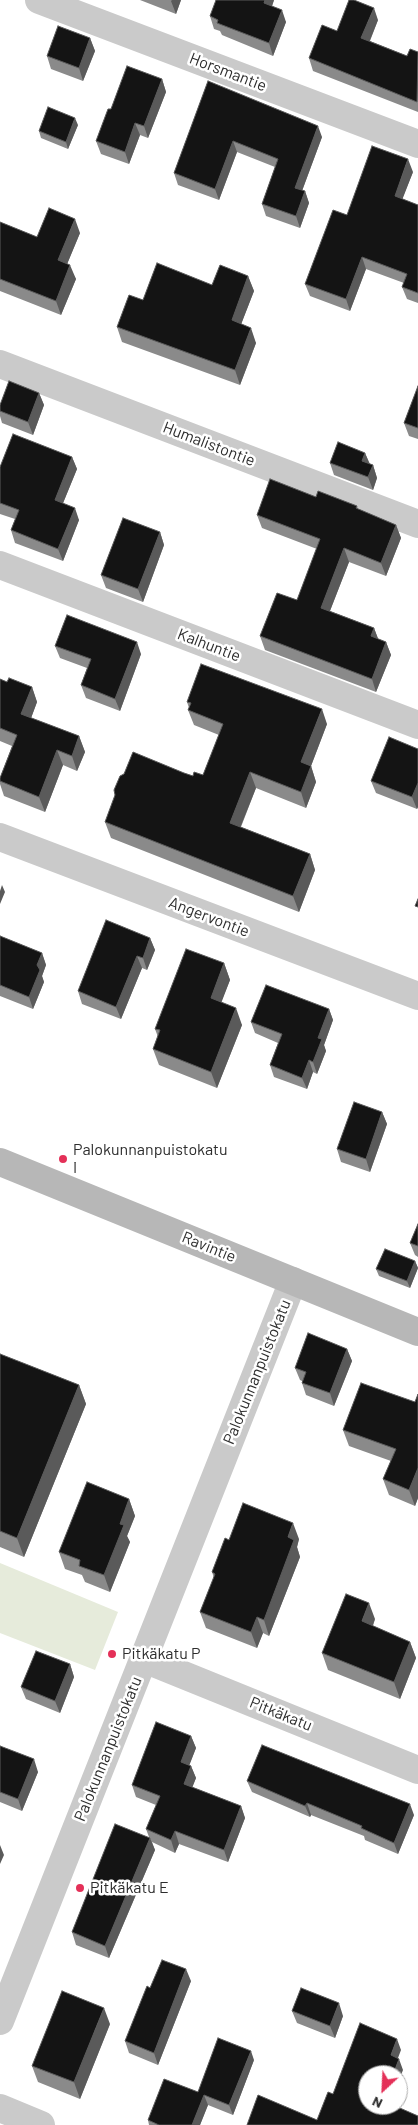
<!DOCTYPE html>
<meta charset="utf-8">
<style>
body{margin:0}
#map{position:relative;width:418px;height:2125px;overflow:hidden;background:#fff;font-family:Barlow,sans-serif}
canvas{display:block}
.north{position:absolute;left:358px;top:2065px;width:50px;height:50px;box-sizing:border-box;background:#fff;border:1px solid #ababab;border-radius:50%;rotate:205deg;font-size:14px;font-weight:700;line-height:20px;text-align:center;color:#2d2d2d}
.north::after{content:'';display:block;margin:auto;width:18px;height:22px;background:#e43058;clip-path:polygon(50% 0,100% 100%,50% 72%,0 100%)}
</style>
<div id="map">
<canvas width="418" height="2125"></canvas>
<div class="north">N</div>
</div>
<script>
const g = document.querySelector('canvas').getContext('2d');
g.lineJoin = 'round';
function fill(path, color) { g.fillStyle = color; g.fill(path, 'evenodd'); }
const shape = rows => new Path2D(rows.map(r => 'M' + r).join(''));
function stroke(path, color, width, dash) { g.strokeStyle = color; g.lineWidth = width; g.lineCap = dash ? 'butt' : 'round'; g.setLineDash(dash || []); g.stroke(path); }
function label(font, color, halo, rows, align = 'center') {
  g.font = font + ' Barlow,sans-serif'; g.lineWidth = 5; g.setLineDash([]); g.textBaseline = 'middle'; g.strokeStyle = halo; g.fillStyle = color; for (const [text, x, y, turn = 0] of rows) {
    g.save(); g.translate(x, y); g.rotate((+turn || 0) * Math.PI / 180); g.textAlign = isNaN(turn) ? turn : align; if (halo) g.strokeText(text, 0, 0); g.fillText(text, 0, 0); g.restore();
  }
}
const green = shape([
 [0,1563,118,1612,95,1670,0,1633]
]);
const minor = shape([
 [39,0,418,144],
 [0,364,418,524],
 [0,565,418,725],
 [0,837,418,996],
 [144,1659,418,1770],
 [0,2021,293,1281],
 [0,2108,41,2125]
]);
const secondary = shape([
 [0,1162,418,1332]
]);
const wall = shape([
 [140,0,181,0,176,14],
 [274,0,272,6,286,22,273,56,222,35,220,31,214,29,210,16],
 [378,20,370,41,407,56,418,52,418,112,313,71,309,58,337,31],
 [90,38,95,51,83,81,51,69,47,56],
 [162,79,166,92,148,138,140,135,129,164,101,154,96,141,111,109],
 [208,81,322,137,302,191,305,191,309,203,300,228,266,216,262,204,275,167,237,152,219,200,178,185,174,173],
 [78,125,68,149,41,138,39,131],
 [413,172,402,199,418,205,418,303,407,299,402,287,404,283,366,269,350,311,310,296,305,284,347,215],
 [0,222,37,237,80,233,67,264,76,279,61,315,0,291],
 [248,276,254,291,241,324,256,343,240,385,122,342,117,327,143,300,212,285],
 [418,386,418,439,409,436,404,423],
 [39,393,44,405,33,435,2,423,0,416,0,405],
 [365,453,370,464,373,465,377,478,373,490,334,475,330,463],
 [72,457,77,469,63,503,79,520,63,561,15,543,11,530,15,519,0,514,0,467],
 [316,497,357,506,358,509,396,525,401,538,386,576,349,562,330,611,374,628,378,639,386,642,391,655,376,692,265,650,260,636,297,600,317,549,262,528,257,515],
 [160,532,164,545,143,602,106,588,101,575],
 [55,646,141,654,120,711,86,698,81,685,87,668,60,658],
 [0,679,7,682,32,687,37,702,31,718,79,736,85,752,77,771,63,765,45,812,4,796,0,784,0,778,12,746,0,741],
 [187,702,327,724,311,766,316,782,306,808,256,788,241,827,310,854,315,870,299,912,111,838,105,822,184,773,193,776,203,775,219,735,194,725,188,710,189,708],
 [418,749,418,807,417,809,376,793,371,781],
 [0,936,42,953,46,965,42,976,44,982,33,1009,0,996],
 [150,938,155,950,147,970,142,968,121,1019,82,1004,78,991],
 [224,963,230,980,221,1002,242,1025,217,1088,159,1065,153,1049,158,1037,155,1029],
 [329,1009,333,1020,324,1045,326,1051,317,1074,313,1072,307,1089,274,1077,270,1065,278,1043,255,1033,251,1022],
 [382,1112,387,1124,370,1172,341,1162,337,1149],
 [418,1224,418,1257,415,1255,410,1243],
 [415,1261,418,1268,410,1288,379,1276,376,1269],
 [347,1349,352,1361,334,1406,306,1395,302,1383,302,1381,300,1380,295,1368],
 [0,1354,79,1385,86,1404,24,1557,0,1547],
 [418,1394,418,1498,415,1506,389,1495,383,1479,391,1461,349,1446,343,1430,415,1402],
 [129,1499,135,1516,127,1536,130,1542,110,1592,85,1582,82,1575,65,1569,59,1552],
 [299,1539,297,1547,300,1557,269,1636,263,1633,257,1648,206,1628,200,1612,214,1578,212,1572,229,1540],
 [375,1619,373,1626,410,1642,416,1658,400,1699,328,1670,322,1653],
 [70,1664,74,1677,60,1713,26,1699,21,1687],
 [191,1736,196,1748,189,1765,191,1766,196,1778,192,1787,241,1806,245,1818,228,1862,179,1844,175,1853,152,1842,155,1850,109,1958,76,1945,72,1932,149,1837,146,1829,156,1805,136,1797,132,1785],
 [0,1746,38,1772,22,1811,0,1802],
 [247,1781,414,1815,398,1854,365,1840,364,1836,311,1815,310,1817,252,1792],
 [191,1981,158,2065,129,2053,125,2041,150,1988],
 [292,2011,343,2016,335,2038,297,2023],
 [110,2024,80,2099,38,2082,32,2066],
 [254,2060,233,2115,208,2105,200,2125,149,2125,148,2120]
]);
const shadedWall = shape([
 [172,0,181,0,176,14,171,1],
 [265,0,274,0,269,15,264,3],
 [374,8,378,20,366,50,361,38],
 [282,10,286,22,273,56,269,43],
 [90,38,95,51,83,81,79,68],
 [162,79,166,92,148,138,144,126],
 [75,118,78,125,68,149,66,142],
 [135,123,140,135,129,164,125,152],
 [318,126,322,137,299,199,295,188],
 [233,141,237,152,219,200,215,189],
 [408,159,413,172,399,208,395,196],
 [305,191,309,203,300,228,296,216],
 [75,219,80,233,63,274,58,260],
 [362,257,366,269,350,311,346,299],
 [70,265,76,279,61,315,56,301],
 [248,276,254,291,237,335,232,320],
 [251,328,256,343,240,385,235,370],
 [39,393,44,405,33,435,28,422],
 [365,453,370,465,362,461],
 [72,457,77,469,59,513,55,500],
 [373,465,377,478,373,490,368,477],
 [75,508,79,520,63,561,58,549],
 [396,525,401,538,386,576,381,563],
 [160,532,164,545,143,602,138,589],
 [344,548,349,562,326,621,321,608],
 [374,628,379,641,371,636],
 [137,642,141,654,120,711,115,699],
 [386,642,391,655,376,692,372,679],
 [32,687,37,702,27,729,21,714],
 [322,709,327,724,311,766,316,782,306,808,301,792,301,762],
 [79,736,85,752,77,771,72,756],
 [57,750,63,765,45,812,39,797],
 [250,772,256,788,236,838,230,823],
 [418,783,418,807,417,809,412,797],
 [310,854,315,870,299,912,293,896],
 [2,885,5,892,0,904,0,891],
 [150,938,155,950,147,970,143,958],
 [42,953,46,965,42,976,44,982,33,1009,29,997,37,965],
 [137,956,142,968,121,1019,116,1007],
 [224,963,230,980,217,1014,211,998],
 [236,1008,242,1025,217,1088,211,1072],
 [329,1009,333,1020,324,1045,326,1051,317,1074,313,1062,318,1038],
 [309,1060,313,1072,307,1089,302,1078],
 [382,1112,387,1124,370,1172,366,1159],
 [415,1261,418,1268,410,1288,407,1281],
 [347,1349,352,1361,334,1406,330,1393],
 [79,1385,86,1404,24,1557,17,1538],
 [418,1468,418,1498,415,1506,409,1490],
 [129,1499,135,1516,127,1536,130,1542,110,1592,104,1575,120,1524],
 [293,1523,299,1539,297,1547,300,1557,269,1636,264,1620,288,1537],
 [369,1603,375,1619,368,1638,362,1621],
 [257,1617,263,1633,257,1648,251,1632],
 [410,1642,416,1658,400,1699,394,1682],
 [70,1664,74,1677,60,1713,55,1701],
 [191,1736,196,1748,186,1774,181,1762],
 [34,1759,38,1772,22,1811,18,1799],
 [191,1766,196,1778,189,1796,184,1784],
 [307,1803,311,1815,310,1817,305,1806],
 [410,1804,414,1815,398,1854,394,1843],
 [241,1806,245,1818,228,1862,224,1850],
 [175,1831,179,1844,175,1853,171,1840],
 [150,1838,155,1850,109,1958,105,1946],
 [0,1845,4,1855,0,1864],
 [186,1969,191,1981,158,2065,154,2053],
 [339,2003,343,2016,335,2038,330,2026],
 [104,2008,110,2024,80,2099,74,2082],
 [397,2039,401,2050,395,2066,391,2055],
 [251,2051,254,2060,233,2115,229,2105],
 [399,2059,403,2070,398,2083,398,2075,393,2075],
 [204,2095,208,2105,200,2125,192,2125]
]);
const building = shape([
 [216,0,265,0,264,3,282,10,269,43,217,23,218,20,210,16,216,0],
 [349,0,354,0,374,8,361,38,407,56,410,49,418,52,417,102,309,58,322,25,337,31,349,0],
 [58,26,90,38,79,68,47,56,58,26],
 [127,66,162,79,144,126,135,123,125,152,96,141,108,109,111,109,127,66],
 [208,81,318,126,295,188,305,191,296,216,262,204,278,159,233,141,215,189,174,173,208,81],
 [48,107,75,118,66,142,39,131,48,107],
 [372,146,408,159,395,196,418,205,418,293,402,287,407,274,362,257,346,299,305,284,333,210,347,215,372,146],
 [49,208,75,219,58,260,70,265,56,301,0,279,0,222,37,237,49,208],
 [157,263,212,285,220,265,248,276,232,320,251,328,235,370,117,327,129,295,143,300,157,263],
 [9,381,39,393,28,422,0,411,0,405,9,381],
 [418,386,418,428,404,423,418,386],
 [13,434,72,457,55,500,75,508,58,549,11,530,19,510,0,503,0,467,13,434],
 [338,442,365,453,362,461,373,465,368,477,330,463,338,442],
 [270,479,316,497,318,491,357,506,356,508,396,525,381,563,344,548,321,608,374,628,371,636,386,642,372,679,260,636,277,593,297,600,320,539,257,515,270,479],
 [123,518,160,532,138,589,101,575,123,518],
 [67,615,137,642,115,699,81,685,91,659,55,646,67,615],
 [201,664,322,709,301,762,311,766,301,792,250,772,230,823,310,854,293,896,105,822,115,795,114,790,120,776,124,774,133,752,184,773,193,776,194,772,203,775,223,724,188,710,191,703,187,702,201,664],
 [9,678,32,687,21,714,79,736,72,756,57,750,39,797,0,781,0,778,17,735,0,728,0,679,7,682,9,678],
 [389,737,418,749,418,783,412,797,371,781,389,737],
 [418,899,418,907,415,906,418,899],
 [106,920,150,938,143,958,137,956,116,1007,78,991,106,920],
 [0,936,42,953,37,965,40,970,29,997,0,985,0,936],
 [186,949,224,963,211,998,236,1008,211,1072,153,1049,160,1030,155,1029,186,949],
 [266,985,329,1009,318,1038,322,1039,313,1062,309,1060,302,1078,270,1065,282,1034,251,1022,266,985],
 [354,1102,382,1112,366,1159,337,1149,354,1102],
 [418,1224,418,1246,410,1243,418,1224],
 [385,1249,415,1261,407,1281,376,1269,385,1249],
 [308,1333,347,1349,330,1393,302,1383,306,1372,295,1368,308,1333],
 [0,1354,79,1385,17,1538,0,1531,0,1354],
 [361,1383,415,1402,418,1394,418,1468,409,1490,383,1479,396,1449,343,1430,361,1383],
 [87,1482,129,1499,120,1524,124,1525,104,1575,79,1566,80,1560,59,1552,87,1482],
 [243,1503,293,1523,288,1537,294,1540,264,1620,257,1617,251,1632,200,1612,215,1574,212,1572,225,1538,229,1540,243,1503],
 [346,1594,369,1603,362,1621,410,1642,394,1682,322,1653,346,1594],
 [36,1651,70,1664,55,1701,21,1687,36,1651],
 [156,1722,191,1736,181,1762,191,1766,184,1784,241,1806,224,1850,175,1831,171,1840,146,1829,160,1796,132,1785,156,1722],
 [262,1745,410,1804,394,1843,361,1828,362,1826,307,1803,305,1806,247,1781,262,1745],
 [0,1746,34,1759,18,1799,0,1792,0,1746],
 [115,1824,150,1838,105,1946,72,1932,115,1824],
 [162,1960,186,1969,154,2053,125,2041,147,1986,150,1988,162,1960],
 [301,1988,339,2003,330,2026,292,2011,301,1988],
 [62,1991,104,2008,74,2082,32,2066,62,1991],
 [360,2023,397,2039,391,2055,399,2059,393,2075,368,2075,368,2105,393,2105,418,2116,418,2125,247,2125,258,2095,317,2120,328,2092,333,2094,360,2023],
 [218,2038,251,2051,229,2105,204,2095,192,2125,159,2125,148,2120,164,2079,198,2092,218,2038]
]);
const markers = [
 [63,1159,5,"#e43058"],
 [112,1654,5,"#e43058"],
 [80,1888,5,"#e43058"]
];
const streetNames = [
 ["Horsmantie",228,72,21],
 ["Humalistontie",209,444,21],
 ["Kalhuntie",209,645,21],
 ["Angervontie",209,917,21],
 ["Ravintie",209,1247,22],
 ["Palokunnanpuistokatu",257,1372,-68],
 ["Pitkäkatu",281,1714,22],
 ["Palokunnanpuistokatu",108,1749,-68]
];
const poiNames = [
 ["Palokunnanpuistokatu",73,1150],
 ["I",73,1168],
 ["Pitkäkatu P",122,1654],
 ["Pitkäkatu E",90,1888]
];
fill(green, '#e6ebdb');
stroke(minor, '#cacaca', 28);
stroke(secondary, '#b7b7b7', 28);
fill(wall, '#8a8a8a');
fill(shadedWall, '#5a5a5a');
fill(building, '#141414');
stroke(building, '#5a5a5a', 1);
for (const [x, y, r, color] of markers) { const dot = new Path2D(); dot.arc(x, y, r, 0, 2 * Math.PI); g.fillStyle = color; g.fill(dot); stroke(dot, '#fff', 2); }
label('16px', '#2d2d2d', '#fff', streetNames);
label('16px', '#2d2d2d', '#fff', poiNames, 'left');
</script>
